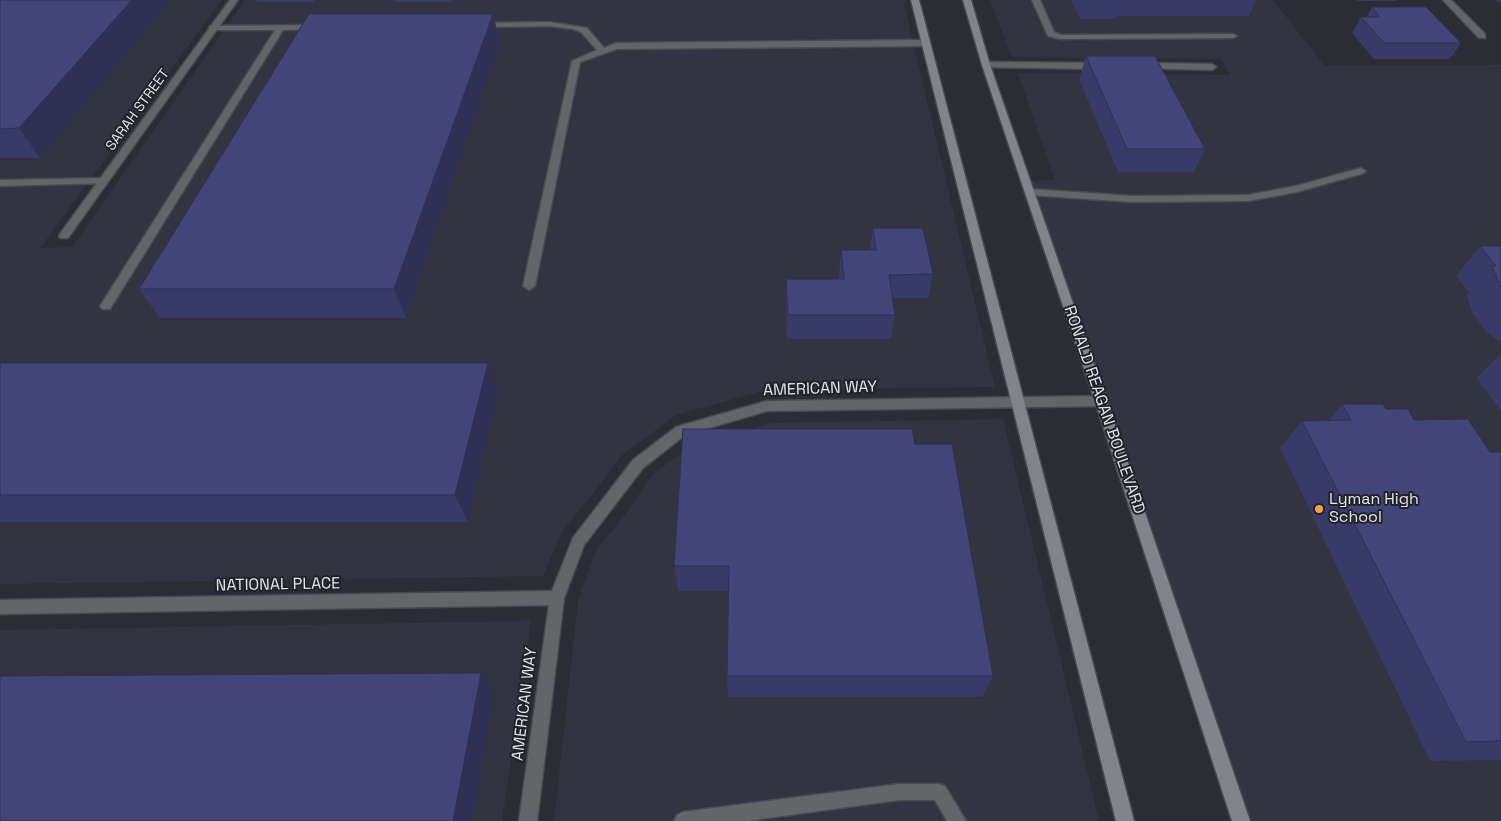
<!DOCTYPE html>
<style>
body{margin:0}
canvas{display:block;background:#2b2c34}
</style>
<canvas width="1501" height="821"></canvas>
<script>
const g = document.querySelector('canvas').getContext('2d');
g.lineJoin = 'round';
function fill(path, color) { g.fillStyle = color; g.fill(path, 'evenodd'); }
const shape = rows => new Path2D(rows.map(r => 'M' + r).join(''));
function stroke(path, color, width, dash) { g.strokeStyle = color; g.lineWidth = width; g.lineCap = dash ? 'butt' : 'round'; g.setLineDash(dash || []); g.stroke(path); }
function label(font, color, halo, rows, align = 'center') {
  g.font = font + ' "Space Grotesk",sans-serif'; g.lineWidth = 4; g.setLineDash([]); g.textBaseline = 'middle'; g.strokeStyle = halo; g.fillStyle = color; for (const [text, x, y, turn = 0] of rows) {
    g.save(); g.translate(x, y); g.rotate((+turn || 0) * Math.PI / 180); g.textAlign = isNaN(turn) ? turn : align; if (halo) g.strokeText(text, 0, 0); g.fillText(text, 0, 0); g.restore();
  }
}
const built = shape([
 [0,0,222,0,40,248,72,247,245,0,903,0,995,387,766,390,676,415,622,455,592,495,563,530,543,576,0,584],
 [990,0,1273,0,1325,66,1501,65,1501,821,1241,821,1026,181,1055,180,1018,73,1230,75,1221,59,1012,57],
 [1003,419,1099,821,554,821,578,601,596,550,625,515,652,475,690,447,771,423],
 [531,621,502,821,0,821,0,630]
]);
const lane = shape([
 [1032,0,1040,0,1054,32,1061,35,1233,34,1237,36,1233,38,1060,39,1048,36,1032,0],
 [549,22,587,28,604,48,616,43,925,40,929,43,925,46,617,49,580,62,535,286,529,290,523,286,572,61,597,50,581,32,573,29,549,26,481,27,477,25,481,23,549,22],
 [318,25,322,27,321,29,283,30,110,309,102,309,100,306,102,303,275,30,213,30,209,28,210,26,318,25],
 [1361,168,1366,171,1364,173,1297,192,1248,201,1132,202,1030,195,1025,192,1030,189,1132,196,1248,195,1296,186,1361,168],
 [103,178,107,179,107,183,0,186,0,180,103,178],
 [899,784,939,784,945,786,966,821,947,821,935,800,899,800,746,821,674,821,677,815,683,812,899,784]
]);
const street = shape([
 [230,0,238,0,68,238,60,238,59,236,60,234,230,0],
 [1443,0,1451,0,1485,34,1485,38,1479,38,1443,0],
 [986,62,1099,63,1103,66,1099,69,983,67,982,65,986,62],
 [1144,63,1212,64,1216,67,1212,70,1141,68,1140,66,1144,63],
 [1101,396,1105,398,1107,401,1105,404,1101,406,767,411,685,435,643,468,584,545,564,598,537,821,519,821,549,605,0,614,0,600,552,591,573,538,633,460,676,427,767,401,1101,396]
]);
const secondary = shape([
 [911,0,919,0,1134,821,1116,821,911,0],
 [963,0,971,0,990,65,1107,401,1250,821,1232,821,1095,401,982,65,963,0]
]);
const wall = shape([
 [0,0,40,158,0,158],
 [256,0,315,0,313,2,257,2],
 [394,0,452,0,452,2,395,2],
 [1071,0,1256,0,1249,16,1116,16,1115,19,1080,19],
 [1357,0,1396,0,1396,1,1358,1],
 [1496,0,1501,0,1501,3,1499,3],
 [1372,7,1461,43,1450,59,1374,59,1352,33,1361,17,1367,17],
 [493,14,500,42,406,318,160,318,139,289],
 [1086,56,1205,149,1194,172,1118,172,1079,79],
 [873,228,933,274,928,298,892,298,895,315,891,339,787,339,786,303,786,279,839,279,839,274,841,250,870,250],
 [1480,246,1501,246,1501,343,1485,330,1472,312,1467,295,1469,293,1456,276],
 [1501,354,1501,412,1477,378],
 [0,363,498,391,468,522,0,522],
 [1342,404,1386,409,1414,420,1490,452,1501,452,1501,760,1430,761,1280,448,1302,421,1329,420],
 [915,444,993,676,982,697,728,697,727,676,729,591,678,591,674,566]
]);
const shadedWall = shape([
 [132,0,170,0,40,158,19,128],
 [493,14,500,42,406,318,394,289],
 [488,363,498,391,468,522,455,495],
 [481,673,494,695,472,821,453,821]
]);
const building = shape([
 [0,0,132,0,19,128,0,129,0,0],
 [1372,7,1426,7,1461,43,1384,43,1361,17,1380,17,1372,7],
 [309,14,493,14,394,289,139,289,309,14],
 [1086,56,1155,56,1205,149,1127,149,1086,56],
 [873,228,923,228,933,274,889,275,895,315,788,315,786,279,844,279,841,250,876,250,873,228],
 [1480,246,1501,246,1501,287,1498,282,1492,266,1496,266,1480,246],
 [0,363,488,363,455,495,0,495,0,363],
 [1342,404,1383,404,1386,409,1408,409,1414,420,1468,419,1490,452,1501,452,1501,741,1466,742,1302,421,1351,420,1342,404],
 [683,429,912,429,915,444,952,444,993,676,727,676,729,566,674,566,683,429],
 [481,673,453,821,0,821,0,676,481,673]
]);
const markers = [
 [1319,509,5,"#f3a442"]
];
const farStreetnames = [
 ["SARAH STREET",138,110,-54]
];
const streetNames = [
 ["AMERICAN WAY",820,389,-2],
 ["RONALD REAGAN BOULEVARD",1104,410,71],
 ["NATIONAL PLACE",278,585,-1],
 ["AMERICAN WAY",525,704,-83]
];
const poiNames = [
 ["Lyman High",1329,500],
 ["School",1329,518]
];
fill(built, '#323442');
stroke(lane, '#494a51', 3);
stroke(street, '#494a51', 3);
stroke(secondary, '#494a51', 3);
fill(lane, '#646569');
fill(street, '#646569');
fill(secondary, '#83848b');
fill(wall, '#383b67');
fill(shadedWall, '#2e3054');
fill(building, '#414578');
stroke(building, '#2e3054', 1);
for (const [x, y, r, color] of markers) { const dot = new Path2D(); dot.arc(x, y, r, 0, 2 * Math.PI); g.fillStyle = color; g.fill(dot); stroke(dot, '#21222a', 2); }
label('14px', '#e5e6eb', '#21222a', farStreetnames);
label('16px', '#e5e6eb', '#21222a', streetNames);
label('16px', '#e5e6eb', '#21222a', poiNames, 'left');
</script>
